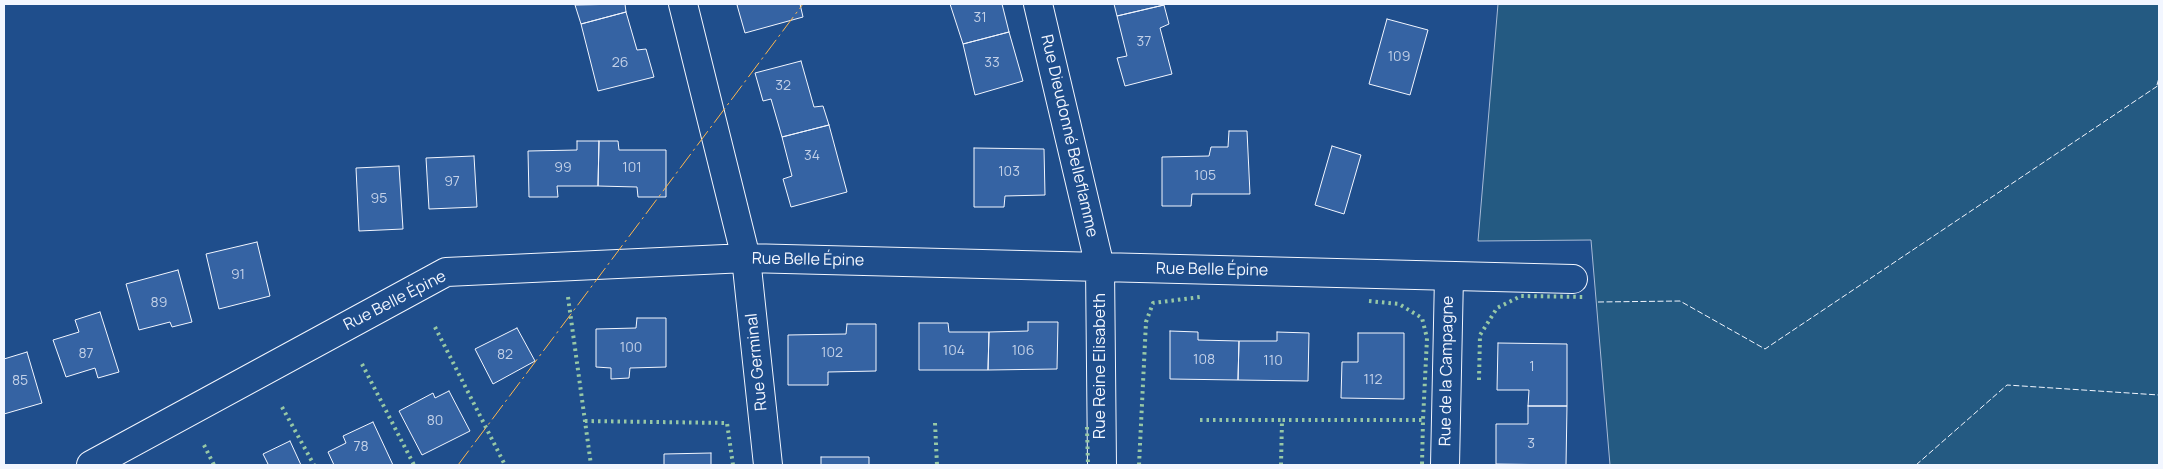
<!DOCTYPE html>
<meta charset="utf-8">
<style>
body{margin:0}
#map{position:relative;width:2163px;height:469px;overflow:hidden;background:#1f4e8c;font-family:Manrope,sans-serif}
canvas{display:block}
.frame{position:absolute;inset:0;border:5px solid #f2f6ff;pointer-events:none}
</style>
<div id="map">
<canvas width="2163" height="469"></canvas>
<div class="frame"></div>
</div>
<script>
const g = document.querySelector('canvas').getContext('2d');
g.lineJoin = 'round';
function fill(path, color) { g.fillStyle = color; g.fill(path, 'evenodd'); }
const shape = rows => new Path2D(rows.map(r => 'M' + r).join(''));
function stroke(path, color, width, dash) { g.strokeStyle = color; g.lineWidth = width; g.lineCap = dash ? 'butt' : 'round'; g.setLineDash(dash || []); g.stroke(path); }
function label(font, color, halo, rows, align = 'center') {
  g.font = font + ' Manrope,sans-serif'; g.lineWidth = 4; g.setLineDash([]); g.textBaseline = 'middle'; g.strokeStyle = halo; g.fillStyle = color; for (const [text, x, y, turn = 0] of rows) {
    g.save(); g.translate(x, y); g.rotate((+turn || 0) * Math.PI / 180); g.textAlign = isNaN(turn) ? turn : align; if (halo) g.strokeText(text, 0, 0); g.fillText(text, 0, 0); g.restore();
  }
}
const green = shape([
 [1498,4,2159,4,2159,465,1610,465,1591,240,1478,241,1498,4]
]);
const building = shape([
 [625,4,626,12,581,24,575,5,625,4],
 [740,4,800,4,803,17,745,33,737,5,740,4],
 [950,4,1002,4,1009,32,963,44,950,4],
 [1114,4,1163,4,1164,5,1117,16,1114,4],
 [1164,5,1169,24,1160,28,1172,74,1125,86,1117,58,1127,56,1117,16,1164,5],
 [626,12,637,50,646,49,654,77,598,91,581,24,626,12],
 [1387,19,1428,30,1410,95,1369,84,1387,19],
 [1009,32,1023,81,975,95,963,44,1009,32],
 [801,61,814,107,823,106,829,125,782,137,771,99,763,101,755,73,801,61],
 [829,125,847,192,791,207,783,179,792,176,782,137,829,125],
 [1229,131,1247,131,1250,194,1192,194,1191,206,1162,206,1162,157,1209,156,1211,147,1228,147,1229,131],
 [577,141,599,141,598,186,557,186,558,197,529,197,528,151,577,150,577,141],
 [599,141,618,141,619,150,666,150,666,197,638,197,637,187,598,186,599,141],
 [1332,146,1361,155,1344,214,1315,205,1332,146],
 [974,148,1044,149,1045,195,1005,196,1004,207,974,207,974,148],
 [474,156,477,207,429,209,426,158,474,156],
 [399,166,403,229,359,231,356,168,399,166],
 [257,242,270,296,219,309,206,254,257,242],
 [178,270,192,322,172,327,170,322,139,330,126,284,178,270],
 [100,312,119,372,98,378,95,368,66,377,53,340,79,332,75,320,100,312],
 [637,318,666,318,666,367,630,368,629,378,611,379,611,368,596,367,596,329,636,328,637,318],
 [1028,322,1058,322,1057,369,988,370,989,332,1028,331,1028,322],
 [919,323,948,323,949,332,989,332,988,370,919,370,919,323],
 [847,324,876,324,876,371,828,372,828,385,788,385,788,335,846,334,847,324],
 [517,328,535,361,493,384,475,349,517,328],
 [1170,331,1198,332,1198,340,1239,341,1238,380,1170,379,1170,331],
 [1277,332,1309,333,1308,381,1238,380,1239,341,1277,341,1277,332],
 [1358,333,1404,333,1404,399,1341,398,1342,362,1358,362,1358,333],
 [1498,343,1567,344,1567,406,1528,406,1529,390,1497,390,1498,343],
 [27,352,42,403,4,414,4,359,27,352],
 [449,391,470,431,422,455,399,411,433,393,435,398,449,391],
 [1528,406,1567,406,1566,465,1496,464,1496,424,1528,424,1528,406],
 [373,422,393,465,334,465,328,452,346,443,343,436,373,422],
 [290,441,301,465,266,465,268,464,263,454,290,441],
 [711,453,711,465,664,465,664,454,711,453],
 [821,457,869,457,869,465,821,465,821,457]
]);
const street = shape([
 [683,4,746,258,768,465],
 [1038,4,1100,267,1102,465],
 [91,465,446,272,746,258,1573,279],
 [1445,465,1449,276]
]);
const hedge = shape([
 [568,297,591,465],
 [1369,301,1399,304,1422,318,1427,338,1423,420],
 [435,327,505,465],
 [362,364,414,465],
 [1479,380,1480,335,1497,308,1521,296,1586,297],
 [282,407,314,465],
 [1200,420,1282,420],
 [585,421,727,423,733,465],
 [935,423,937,465],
 [1087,427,1088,465],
 [204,445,214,465],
 [1139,465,1146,322,1153,303,1200,297],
 [1281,465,1282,420,1423,420,1422,465]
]);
const fence = shape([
 [2157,85,2159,78],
 [1598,302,1680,301,1765,349,2159,85],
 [1916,465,2007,385,2159,395]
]);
const power = shape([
 [458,465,803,4]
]);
const numberNames = [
 ["31",980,18],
 ["37",1144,42],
 ["109",1399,57],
 ["26",620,63],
 ["33",992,63],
 ["32",783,86],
 ["34",812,156],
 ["99",563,168],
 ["101",632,168],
 ["103",1009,172],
 ["105",1205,176],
 ["97",452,182],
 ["95",379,199],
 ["91",238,275],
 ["89",159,303],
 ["100",631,348],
 ["104",954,351],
 ["106",1023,351],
 ["102",832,353],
 ["87",86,354],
 ["82",505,355],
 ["108",1204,360],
 ["110",1273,361],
 ["1",1532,367],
 ["112",1373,380],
 ["85",20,381],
 ["80",435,421],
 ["3",1531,444],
 ["78",361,447]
];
const streetNames = [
 ["Rue Dieudonné Belleflamme",1069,136,77],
 ["Rue Belle Épine",808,260,1],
 ["Rue Belle Épine",1212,270,1],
 ["Rue Belle Épine",395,301,-27],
 ["Rue Germinal",757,362,-96],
 ["Rue Reine Elisabeth",1101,366,-90],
 ["Rue de la Campagne",1447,371,-89]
];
fill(green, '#245a82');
stroke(green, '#a8bbd7', 1);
fill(building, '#3563a3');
stroke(building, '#f2f6ff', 1);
stroke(street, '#f2f6ff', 30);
stroke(street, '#1f4e8c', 28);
stroke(hedge, '#97c8a6', 4, [2.5, 4]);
stroke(fence, '#f2f6ff', 1, [6, 2.5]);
stroke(power, '#ffb74d', 1, [18, 4, 2.5, 4]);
label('14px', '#c3d1e8', null, numberNames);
label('16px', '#f2f6ff', '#1f4e8c', streetNames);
</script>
